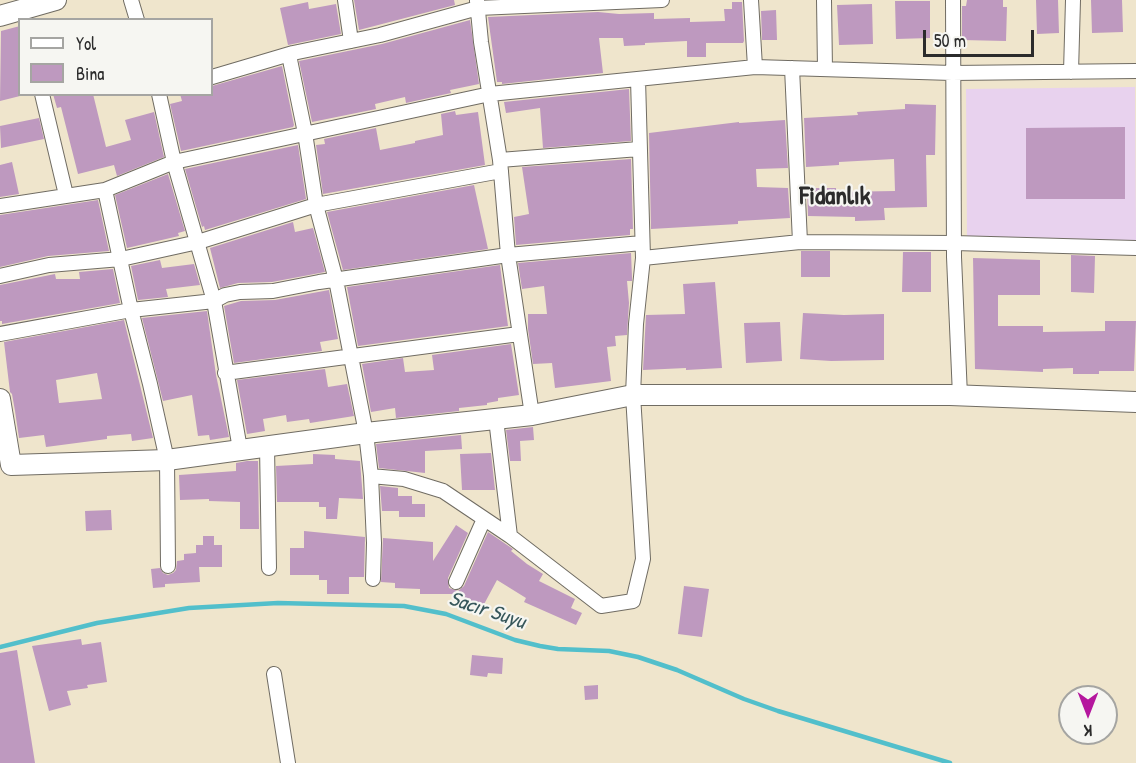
<!DOCTYPE html>
<meta charset="utf-8">
<style>
body{margin:0}
#map{position:relative;width:1136px;height:763px;overflow:hidden;background:#efe5cc;font-family:"Patrick Hand",sans-serif}
canvas{display:block}
.legend{position:absolute;left:18px;top:18px;width:195px;height:78px;box-sizing:border-box;background:#f6f6f2;border:2px solid #a5a5a2;margin:0;padding:8px 10px;list-style:none;font-size:18px;color:#2b2b2b}
.legend li{display:flex;align-items:center;gap:12px;height:30px}
.legend b{width:30px;border:2px solid #a5a5a2}
.north{position:absolute;left:1058px;top:685px;width:60px;height:60px;box-sizing:border-box;background:#f6f6f2;border:2px solid #a5a5a2;border-radius:50%;rotate:180deg;font-size:16px;font-weight:700;line-height:24px;text-align:center;color:#2b2b2b}
.north::after{content:'';display:block;margin:auto;width:21px;height:27px;background:#b5179e;clip-path:polygon(50% 0,100% 100%,50% 72%,0 100%)}
.scale{position:absolute;left:923px;top:30px;width:111px;height:27px;box-sizing:border-box;border:3px solid #2b2b2b;border-top:0;padding-left:8px;font-size:18px;line-height:21px;white-space:nowrap;color:#2b2b2b;-webkit-text-stroke:4px #f6f6f2;paint-order:stroke}
</style>
<div id="map">
<canvas width="1136" height="763"></canvas>
<ul class="legend">
<li><b style="height:8px;background:#fff"></b>Yol</li>
<li><b style="height:16px;background:#be99bf"></b>Bina</li>
</ul>
<div class="north">K</div>
<div class="scale">50 m</div>
</div>
<script>
const g = document.querySelector('canvas').getContext('2d');
g.lineJoin = 'round';
function fill(path, color) { g.fillStyle = color; g.fill(path, 'evenodd'); }
const shape = rows => new Path2D(rows.map(r => 'M' + r).join(''));
function stroke(path, color, width, dash) { g.strokeStyle = color; g.lineWidth = width; g.lineCap = dash ? 'butt' : 'round'; g.setLineDash(dash || []); g.stroke(path); }
function label(font, color, halo, rows, align = 'center') {
  g.font = font + ' "Patrick Hand",sans-serif'; g.lineWidth = 4.5; g.setLineDash([]); g.textBaseline = 'middle'; g.strokeStyle = halo; g.fillStyle = color; for (const [text, x, y, turn = 0] of rows) {
    g.save(); g.translate(x, y); g.rotate((+turn || 0) * Math.PI / 180); g.textAlign = isNaN(turn) ? turn : align; if (halo) g.strokeText(text, 0, 0); g.fillText(text, 0, 0); g.restore();
  }
}
const built = shape([
 [1135,87,1136,241,967,239,966,89]
]);
const stream = shape([
 [0,647,97,623,189,608,278,603,404,606,446,614,515,640,540,646,558,649,609,651,638,657,677,670,744,699,778,711,950,763]
]);
const building = shape([
 [354,0,454,0,455,5,359,30],
 [967,0,1003,0,1003,7,1007,7,1006,41,962,40,962,6,966,6],
 [1036,0,1058,0,1059,33,1037,34],
 [1091,0,1122,0,1123,32,1092,33],
 [895,1,930,1,930,38,896,39],
 [308,2,309,9,336,4,341,34,288,45,280,8],
 [732,2,742,2,744,41,743,43,706,43,706,57,687,57,687,41,645,43,645,45,624,46,623,38,599,38,603,73,502,84,502,82,497,82,488,17,598,12,619,14,654,13,654,19,690,18,690,22,725,21,724,9,732,9],
 [872,4,873,44,839,45,837,5],
 [776,10,777,40,762,40,761,11],
 [470,20,479,84,450,90,451,93,406,103,405,97,375,104,376,109,312,122,299,61,382,44],
 [20,26,20,96,0,101,1,31],
 [282,66,294,125,293,127,181,151,170,104,182,101,180,94,212,94,212,86],
 [629,89,631,141,543,148,540,108,506,113,504,102],
 [53,94,93,94,106,147,131,140,125,120,154,112,164,157,117,176,114,165,78,174,61,107,57,108],
 [905,104,936,105,935,155,926,155,927,207,884,208,885,220,855,221,855,217,808,216,807,188,836,188,836,192,895,191,894,159,839,162,839,165,806,167,804,118,858,115,857,112,905,109],
 [455,111,456,115,478,112,485,165,323,194,316,145,325,144,324,139,376,128,380,150,415,143,415,141,443,135,441,114],
 [39,118,44,139,1,148,0,126],
 [785,120,788,168,756,169,757,187,788,188,790,218,738,221,738,224,651,229,649,133,739,122,739,123],
 [1125,127,1125,199,1026,199,1026,128],
 [298,145,306,199,205,230,204,226,202,227,185,169],
 [631,159,633,229,630,229,630,235,516,245,514,217,529,214,522,167],
 [12,162,19,194,0,197,0,165],
 [168,174,185,231,178,233,179,236,127,248,115,195],
 [474,185,488,249,343,270,327,212],
 [98,200,109,251,48,256,0,267,0,215],
 [293,222,295,232,313,228,325,272,272,282,238,283,220,288,210,248],
 [801,251,830,251,830,277,801,277],
 [903,252,931,252,931,292,902,292],
 [631,253,632,277,632,281,627,281,629,303,627,335,615,336,616,346,607,347,611,381,555,388,552,363,533,364,528,329,528,314,547,314,544,286,522,289,518,263],
 [1071,255,1095,256,1094,293,1071,292],
 [973,258,1040,260,1040,295,998,295,998,326,1043,326,1043,332,1105,331,1105,321,1136,321,1134,371,1099,371,1099,374,1073,374,1073,368,1043,369,1043,372,975,369],
 [160,260,162,268,194,264,200,285,166,289,168,297,138,300,131,266],
 [500,265,508,326,358,346,347,287],
 [113,269,120,303,2,324,2,321,0,321,0,285,55,274,56,279,80,279,79,272],
 [715,282,722,368,686,370,686,368,643,370,646,315,685,314,683,284],
 [329,290,338,339,320,342,322,351,234,363,224,306,241,301,275,300],
 [207,311,216,375,229,437,210,440,209,435,198,436,192,395,163,401,142,318],
 [803,313,844,315,884,314,884,360,831,361,800,359],
 [124,320,153,438,132,441,131,434,107,436,107,439,46,447,44,435,19,438,15,411,12,394,10,392,4,342],
 [97,373,102,399,59,403,56,380],
 [780,322,782,361,746,363,744,323],
 [511,344,519,395,498,398,498,401,487,403,487,405,459,408,459,411,396,418,395,408,371,412,362,364,403,358,405,372,434,370,432,355],
 [325,369,328,387,347,384,354,416,310,423,309,419,287,422,286,415,263,419,265,431,247,434,237,380],
 [533,427,534,440,520,441,521,461,510,461,506,430],
 [461,435,462,449,425,451,425,473,379,468,376,444],
 [491,453,495,490,462,490,460,454],
 [313,454,335,455,335,459,360,461,363,499,339,498,337,519,326,519,326,507,319,507,319,502,277,502,276,466,313,464],
 [247,461,258,461,259,529,240,529,240,502,209,501,209,499,180,500,179,475,236,471,236,463],
 [380,486,398,488,398,496,412,496,412,504,425,504,425,517,399,517,399,511,382,511],
 [111,510,112,530,86,531,85,511],
 [456,525,468,533,448,578,449,588,458,591,464,586,488,532,513,549,511,551,527,564,543,574,539,581,575,599,571,608,582,613,576,625,524,602,526,598,497,580,482,608,456,594,420,594,420,589,395,588,395,583,381,582,383,538,433,542,433,561],
 [304,531,365,537,364,577,349,577,349,594,327,594,327,580,319,580,319,575,290,575,290,548,304,548],
 [203,536,214,536,214,545,222,545,222,567,199,567,200,582,165,584,165,587,153,588,151,569,160,568,163,573,168,575,173,573,176,570,177,561,184,560,184,554,196,553,196,545,203,545],
 [684,586,709,589,702,637,678,634],
 [81,639,82,645,101,642,107,682,87,685,88,688,67,691,71,705,49,711,32,646],
 [17,650,35,763,0,763,0,653],
 [472,655,503,658,502,674,488,673,487,677,470,675],
 [598,685,598,699,585,700,584,686]
]);
const street = shape([
 [131,0,137,20],
 [345,0,351,41],
 [751,0,755,67],
 [824,0,825,69],
 [953,0,954,257,960,396],
 [477,1,481,42,500,160,508,255,532,415],
 [289,55,305,133,316,205,336,280,366,433,371,476,374,543,373,579],
 [792,68,800,242],
 [1071,72,1073,0],
 [212,77,293,53,380,35,478,8,662,0],
 [42,94,66,195],
 [159,94,174,162,214,301,240,449],
 [500,160,639,149],
 [105,190,131,310,150,384,167,460,168,566],
 [0,206,105,190,174,162,490,94,755,67,952,73,1136,71],
 [643,258,800,242,954,243,1136,248],
 [0,276,49,265,121,259,198,242,316,205,501,171],
 [0,334,131,310,214,301,225,295,240,292,273,291,319,282,508,255,642,243],
 [225,373,519,334],
 [496,419,510,536],
 [267,446,269,568],
 [371,476,404,479,443,491,510,536,601,606,633,601,643,559,633,395,636,324,643,258,638,79],
 [456,582,484,519],
 [274,674,288,763]
]);
const secondary = shape([
 [0,16,56,0],
 [0,399,11,465,167,460,366,433,532,415,633,395,950,395,1136,402]
]);
const waterNames = [
 ["Sacır Suyu",487,611,18]
];
const districtNames = [
 ["Fidanlık",835,197]
];
fill(built, '#e8d2ee');
stroke(stream, '#52bfcb', 4.5);
fill(building, '#be99bf');
stroke(street, '#706c63', 16);
stroke(secondary, '#706c63', 22);
stroke(street, '#fff', 14);
stroke(secondary, '#fff', 20);
label('italic 21px', '#37575b', '#f6f6f2', waterNames);
label('bold 26px', '#2b2b2b', '#f6f6f2', districtNames);
</script>
